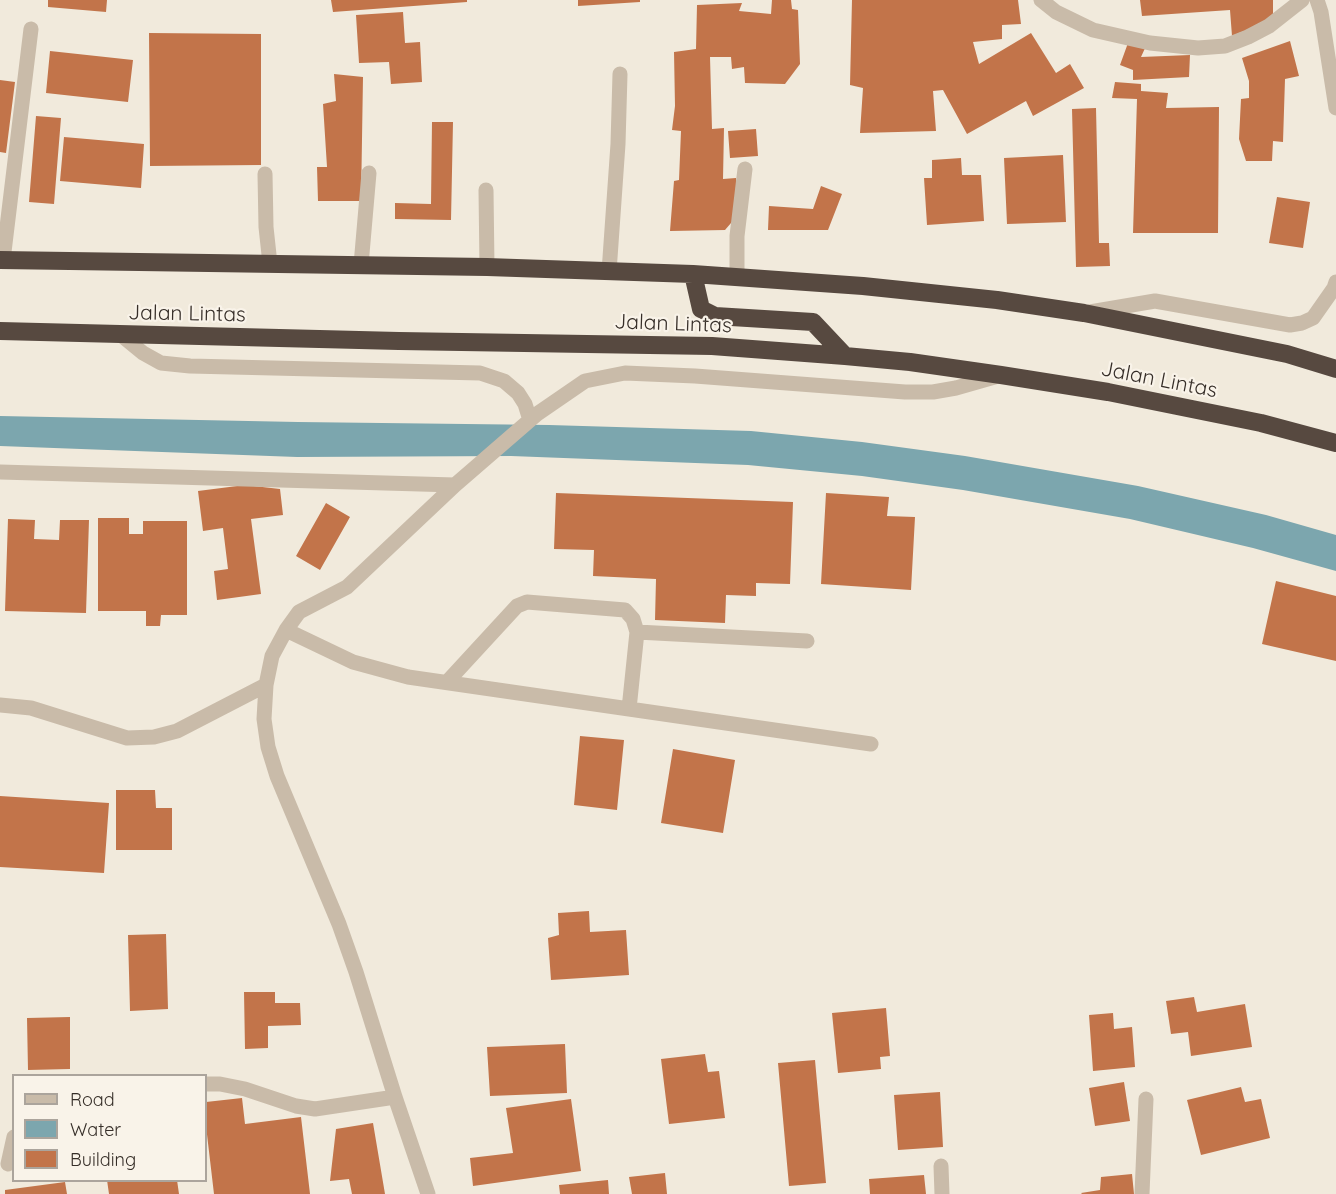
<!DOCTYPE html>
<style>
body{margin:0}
#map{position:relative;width:1336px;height:1194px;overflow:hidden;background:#f1eadc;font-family:Quicksand,sans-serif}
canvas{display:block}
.legend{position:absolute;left:12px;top:1074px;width:195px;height:108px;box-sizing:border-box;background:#f9f3e9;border:2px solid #aba49c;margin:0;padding:8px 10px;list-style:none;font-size:18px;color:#362e28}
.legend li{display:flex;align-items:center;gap:12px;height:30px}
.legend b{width:30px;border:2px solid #aba49c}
</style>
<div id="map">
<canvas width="1336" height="1194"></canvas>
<ul class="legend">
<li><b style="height:8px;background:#c9bba9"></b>Road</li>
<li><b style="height:16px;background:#7ca6ae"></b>Water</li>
<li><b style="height:16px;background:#c2744a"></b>Building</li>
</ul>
</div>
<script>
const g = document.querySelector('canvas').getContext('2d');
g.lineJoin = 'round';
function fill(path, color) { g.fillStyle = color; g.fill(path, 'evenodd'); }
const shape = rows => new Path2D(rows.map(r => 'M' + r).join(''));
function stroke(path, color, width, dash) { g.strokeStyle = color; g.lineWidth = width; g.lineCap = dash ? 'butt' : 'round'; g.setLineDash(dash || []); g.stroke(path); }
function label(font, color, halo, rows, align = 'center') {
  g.font = font + ' Quicksand,sans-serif'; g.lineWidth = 4.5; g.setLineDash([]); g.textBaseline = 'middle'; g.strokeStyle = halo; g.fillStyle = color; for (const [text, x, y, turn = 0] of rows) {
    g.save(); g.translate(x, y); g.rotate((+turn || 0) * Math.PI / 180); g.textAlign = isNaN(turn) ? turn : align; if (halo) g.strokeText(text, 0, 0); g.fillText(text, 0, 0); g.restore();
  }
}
const water = shape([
 [0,416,298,422,549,425,751,431,862,442,965,456,1138,486,1266,515,1336,535,1336,571,1253,548,1130,519,963,490,862,476,748,465,511,456,297,457,0,446]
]);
const building = shape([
 [48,0,107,0,106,12,48,7],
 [331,0,467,0,467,2,333,12],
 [578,0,640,0,640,2,578,6],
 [772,0,791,0,792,9,798,10,800,64,785,84,745,83,744,67,732,69,731,57,710,57,712,129,724,128,723,179,736,178,737,216,725,230,670,231,674,181,679,180,681,131,672,130,675,106,674,52,696,49,697,5,742,3,739,11,771,14],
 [852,0,1018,0,1021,24,1002,25,1002,39,973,42,979,64,1031,33,1056,73,1070,64,1084,88,1033,116,1026,101,967,134,943,90,933,91,936,131,860,133,863,88,850,85],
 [1140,0,1273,0,1273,19,1232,36,1230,10,1142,16],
 [403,12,405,43,420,42,422,82,391,84,389,62,359,63,356,15],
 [149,33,261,34,261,165,150,166],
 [1290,41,1299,76,1285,79,1283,142,1273,141,1272,161,1246,161,1239,139,1241,99,1249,98,1249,81,1242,58],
 [1128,43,1146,46,1141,57,1190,55,1189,77,1133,80,1133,70,1120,65],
 [50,51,133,60,128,102,46,93],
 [334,74,363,77,361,201,318,201,317,167,327,167,323,104,336,101],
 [0,80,15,82,6,153,0,152],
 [1115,82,1141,84,1141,91,1168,93,1166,108,1219,107,1218,233,1133,233,1137,99,1112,98],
 [1096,108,1099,243,1109,243,1110,266,1076,267,1072,109],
 [36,116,61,118,54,204,29,202],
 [432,122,453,122,451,220,395,219,395,203,431,204],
 [756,129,758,156,730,158,728,131],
 [64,137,144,144,141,188,60,181],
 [1063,155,1066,222,1007,224,1004,158],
 [961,158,962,175,981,175,984,221,927,225,924,178,932,178,932,160],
 [821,186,842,194,828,230,768,230,769,206,813,209],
 [1277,197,1310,202,1303,248,1269,243],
 [245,485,280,489,283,515,251,519,261,594,217,600,214,571,228,569,223,528,203,531,198,491],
 [556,493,793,502,790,584,756,583,756,596,726,595,725,623,655,620,656,579,593,576,594,550,554,549],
 [826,493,889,497,887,516,915,517,911,590,821,584],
 [326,503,350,517,320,570,296,556],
 [98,518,129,518,129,534,143,534,143,521,187,521,187,615,161,615,160,626,146,626,146,611,98,611],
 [8,519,35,520,34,539,59,540,60,520,89,520,86,613,5,611],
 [1276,581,1336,596,1336,661,1262,644],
 [580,736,624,740,617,810,574,805],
 [673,749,735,760,723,833,661,823],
 [116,790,155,790,156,808,172,808,172,850,116,850],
 [0,796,109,803,104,873,0,867],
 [589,911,590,932,626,930,629,975,551,980,548,938,559,935,558,913],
 [166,934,168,1009,130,1011,128,935],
 [244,992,275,992,275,1003,300,1003,301,1025,268,1026,268,1048,245,1049],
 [1194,997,1197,1012,1245,1004,1252,1047,1191,1056,1188,1032,1171,1034,1166,1001],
 [886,1008,890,1056,880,1057,881,1069,838,1073,832,1013],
 [1113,1013,1114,1029,1132,1027,1135,1067,1093,1071,1089,1015],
 [70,1017,70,1069,28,1070,27,1018],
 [565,1044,567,1093,490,1096,487,1047],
 [705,1054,708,1072,719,1071,725,1118,669,1124,661,1059],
 [815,1060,826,1183,789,1186,778,1063],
 [1124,1082,1130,1121,1095,1126,1089,1088],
 [1241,1087,1245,1102,1261,1099,1270,1138,1201,1155,1187,1100],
 [940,1092,943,1147,898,1150,894,1095],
 [242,1098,245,1124,301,1117,310,1194,214,1194,206,1126,206,1102],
 [571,1099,581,1171,473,1186,470,1158,513,1153,506,1108],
 [373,1123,385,1194,352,1194,349,1179,330,1181,336,1129],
 [665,1173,667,1194,632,1194,629,1177],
 [1132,1174,1134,1194,1082,1194,1081,1193,1100,1190,1101,1177],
 [924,1175,926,1194,870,1194,869,1179],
 [107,1180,177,1180,179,1194,109,1194],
 [608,1180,609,1194,560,1194,559,1185],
 [65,1182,67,1194,5,1194,5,1190]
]);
const minor = shape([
 [1041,0,1056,12,1093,30,1150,43,1198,48,1225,46,1248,37,1269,26,1302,0],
 [1317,0,1321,12,1336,108],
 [265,174,266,227,270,264],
 [486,190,487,267],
 [3,260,31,29],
 [361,265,369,173],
 [609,272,618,144,620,74],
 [737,277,737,236,745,169],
 [1090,312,1155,301,1290,325,1302,323,1313,318,1334,288,1336,282],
 [121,335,143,353,161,363,190,366,480,373,504,381,518,393,525,404,530,420],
 [0,472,455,485],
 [286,630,353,662,408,677,871,744],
 [637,632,807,641],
 [447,682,517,606,527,602,625,610,633,619,637,632,629,709],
 [0,705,31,708,127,738,154,737,177,731,266,685],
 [206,1084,220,1084,245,1089,296,1106,315,1109,395,1097],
 [8,1164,14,1137],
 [941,1166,942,1194],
 [428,1194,395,1097,356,972,339,924,277,776,268,747,264,719,266,685,272,656,286,630,299,612,347,587,455,485,537,414,585,381,625,373,695,376,905,392,933,392,956,388,998,376],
 [1142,1194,1146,1099]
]);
const highway = shape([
 [0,260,487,267,693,274,863,286,997,300,1084,313,1287,354,1336,369],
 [693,274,701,309,715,316,813,322,845,356],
 [0,331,399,341,712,346,845,356,910,362,1001,375,1108,392,1261,423,1336,443]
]);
const streetNames = [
 ["Jalan Lintas",187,314,1],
 ["Jalan Lintas",673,324,2],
 ["Jalan Lintas",1159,380,11]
];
fill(water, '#7ca6ae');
fill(building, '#c2744a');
stroke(minor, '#c9bba9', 15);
stroke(highway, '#574940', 18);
label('21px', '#362e28', '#f9f3e9', streetNames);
</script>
